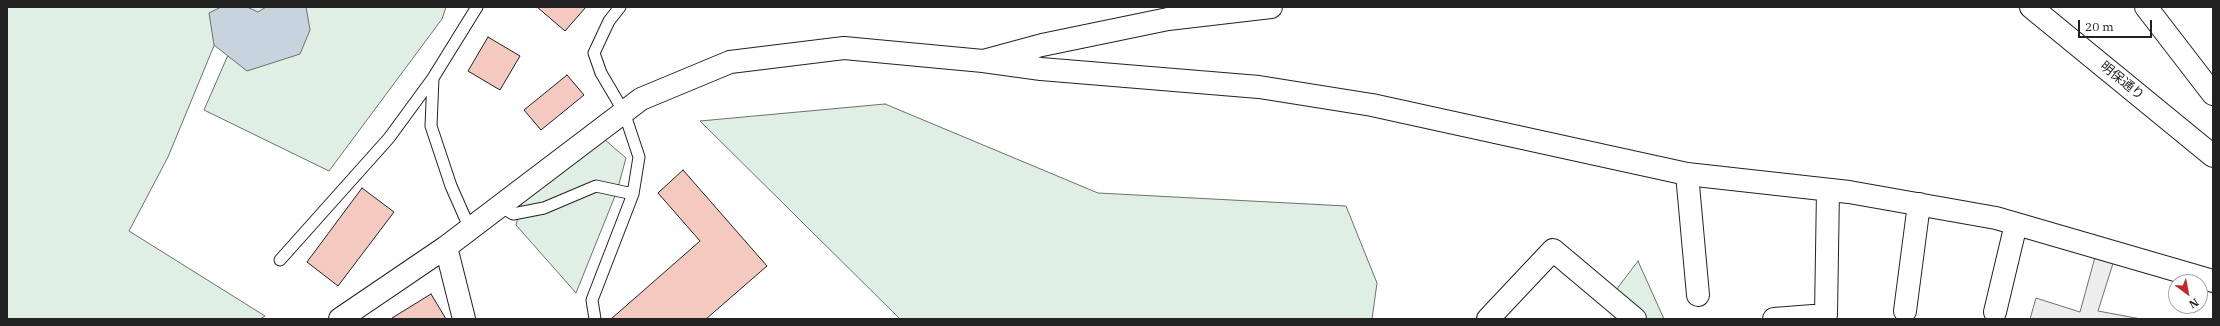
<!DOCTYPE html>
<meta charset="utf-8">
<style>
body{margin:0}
#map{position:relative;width:2220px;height:326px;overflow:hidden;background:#fff;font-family:"IBM Plex Serif",serif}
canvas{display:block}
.frame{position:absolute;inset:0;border:8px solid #222;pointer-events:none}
.north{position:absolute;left:2168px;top:274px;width:40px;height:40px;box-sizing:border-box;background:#fff;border:1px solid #a7a7a7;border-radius:50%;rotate:148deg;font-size:11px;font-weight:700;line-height:16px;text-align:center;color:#222}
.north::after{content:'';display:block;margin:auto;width:14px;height:18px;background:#c62828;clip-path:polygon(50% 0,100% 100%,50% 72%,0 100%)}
.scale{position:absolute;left:2078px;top:20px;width:74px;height:18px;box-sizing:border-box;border:2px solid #222;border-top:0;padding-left:5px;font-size:12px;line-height:14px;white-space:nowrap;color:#222;-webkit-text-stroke:3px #fff;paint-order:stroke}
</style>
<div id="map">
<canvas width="2220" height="326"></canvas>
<div class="frame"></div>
<div class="north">N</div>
<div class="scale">20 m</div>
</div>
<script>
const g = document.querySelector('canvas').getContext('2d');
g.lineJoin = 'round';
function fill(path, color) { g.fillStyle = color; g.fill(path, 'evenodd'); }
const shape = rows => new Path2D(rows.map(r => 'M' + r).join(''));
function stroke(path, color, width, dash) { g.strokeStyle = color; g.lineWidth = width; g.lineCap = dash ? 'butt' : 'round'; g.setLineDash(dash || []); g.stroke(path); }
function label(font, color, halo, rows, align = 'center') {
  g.font = font + ' "IBM Plex Serif","Noto Sans JP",serif'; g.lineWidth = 3; g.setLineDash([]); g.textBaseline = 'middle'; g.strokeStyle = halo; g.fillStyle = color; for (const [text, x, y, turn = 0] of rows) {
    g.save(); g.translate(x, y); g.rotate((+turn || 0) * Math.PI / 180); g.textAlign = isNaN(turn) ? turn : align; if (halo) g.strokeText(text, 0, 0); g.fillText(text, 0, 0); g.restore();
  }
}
const green = shape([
 [7,7,230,7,168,157,129,231,265,316,260,319,7,319,7,7],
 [249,7,446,7,442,19,329,171,204,110,249,7],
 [885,104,1098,193,1346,206,1377,283,1372,319,900,319,700,121,885,104],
 [604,139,626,158,617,191,576,293,516,225,522,202,604,139],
 [1638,261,1664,319,1635,319,1610,298,1638,261]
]);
const parking = shape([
 [2097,250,2115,257,2098,311,2141,319,2030,319,2036,298,2080,312,2097,250]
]);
const water = shape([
 [221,7,247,7,258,12,266,7,306,7,310,30,300,54,247,71,214,45,209,13,221,7]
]);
const building = shape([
 [537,7,586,7,565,31,537,7],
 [488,37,520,56,500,90,468,71,488,37],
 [567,75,584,95,541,130,524,110,567,75],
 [683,170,767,266,706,319,611,319,700,241,658,193,683,170],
 [362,188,394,212,338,286,307,262,362,188],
 [431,294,446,319,393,319,392,318,431,294]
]);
const lane = shape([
 [500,206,513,214,544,208,596,186,633,194],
 [470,229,451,186,431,126,433,78,477,7],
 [280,260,389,138,433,78],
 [595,319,592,300,633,194,639,157,624,112,601,73,594,53,609,21,620,7]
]);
const street = shape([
 [2146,7,2213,94],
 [983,61,1041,69,1259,87,1372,105,1687,174,1849,192,1996,218,2213,281],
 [1687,174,1698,295],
 [446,247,464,319],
 [1905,311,1919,204],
 [1995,312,2016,224],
 [340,319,446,247,641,99,730,62,844,48,983,61,1042,45,1168,19,1271,7],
 [1488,319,1553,250,1635,319],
 [1774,319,1826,315,1828,190]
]);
const secondary = shape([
 [2031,7,2213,156]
]);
const streetNames = [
 ["明保通り",2122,81,39]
];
fill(green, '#e0efe3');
stroke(green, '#6f6f6f', 1);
fill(parking, '#ededed');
stroke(parking, '#6f6f6f', 1);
fill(water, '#c7d3dd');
stroke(water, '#6f6f6f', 1);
fill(building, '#f3c9c0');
stroke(building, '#222', 1);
stroke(lane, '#222', 13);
stroke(street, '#222', 24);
stroke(secondary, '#222', 24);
stroke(lane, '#fff', 11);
stroke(street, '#fff', 22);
stroke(secondary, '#fff', 22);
label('13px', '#222', '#fff', streetNames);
</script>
